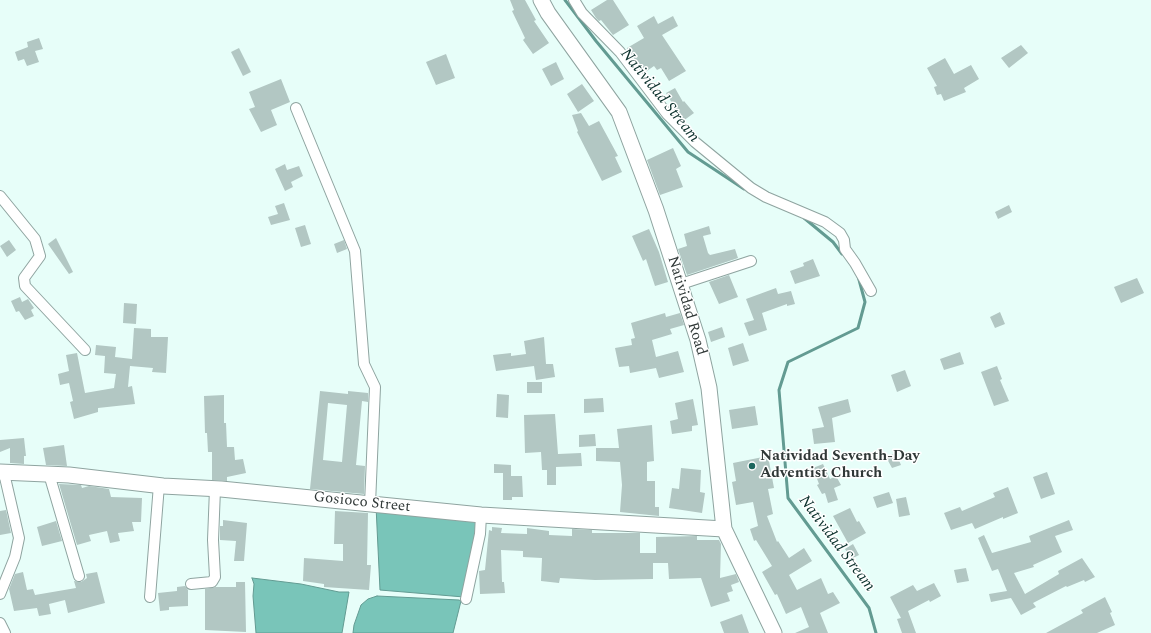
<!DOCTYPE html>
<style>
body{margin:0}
canvas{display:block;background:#e7fef9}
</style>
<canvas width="1151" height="633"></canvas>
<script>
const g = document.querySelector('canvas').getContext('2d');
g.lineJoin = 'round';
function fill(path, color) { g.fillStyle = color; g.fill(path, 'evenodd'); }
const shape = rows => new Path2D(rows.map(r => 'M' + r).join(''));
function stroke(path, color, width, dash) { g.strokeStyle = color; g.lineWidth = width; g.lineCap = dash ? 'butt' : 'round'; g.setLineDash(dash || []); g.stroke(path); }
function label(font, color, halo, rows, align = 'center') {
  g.font = font + ' Spectral,serif'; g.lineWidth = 3; g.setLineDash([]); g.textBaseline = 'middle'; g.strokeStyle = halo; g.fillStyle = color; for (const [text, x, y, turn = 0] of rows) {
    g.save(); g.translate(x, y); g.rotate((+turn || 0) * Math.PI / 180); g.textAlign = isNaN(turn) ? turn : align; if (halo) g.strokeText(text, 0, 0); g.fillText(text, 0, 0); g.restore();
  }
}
const water = shape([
 [376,506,479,519,464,597,380,590,376,506],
 [252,578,301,584,339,592,349,592,342,633,256,633,253,596,254,584,252,578],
 [377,596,459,600,461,601,453,633,353,633,354,625,361,605,368,599,377,596]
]);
const stream = shape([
 [565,0,596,41,688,152,744,189],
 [804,218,833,242,842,254],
 [858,276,865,302,858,328,788,362,779,390,788,498,869,608,876,633]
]);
const building = shape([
 [510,0,525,0,536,20,534,21,549,43,533,54,523,40,525,38,512,11,514,10],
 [607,0,613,0,629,25,613,35,601,20,599,21,596,18,591,10],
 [654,16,658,24,673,16,678,26,662,35,686,71,669,81,661,68,657,70,654,66,644,73,627,48,644,38,637,26],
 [39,38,43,49,35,51,39,62,27,66,24,59,18,61,15,52,28,47,27,42],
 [1021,45,1028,53,1009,68,1001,58],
 [239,48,251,72,243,76,231,52],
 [446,54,455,78,436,85,426,62],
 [945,58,954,74,971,65,979,79,964,88,966,92,944,101,941,94,937,95,934,87,937,86,927,68],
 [556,62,564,79,551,86,542,69],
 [281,79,290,102,271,110,277,125,261,132,249,109,255,107,249,92],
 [582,84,594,101,578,112,567,94],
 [675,88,683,102,684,101,694,113,683,121,672,110,675,108,666,93],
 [581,113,589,126,599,121,618,156,615,157,622,172,602,181,577,132,578,131,572,115],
 [673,148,681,166,676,169,683,187,660,195,647,160],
 [285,164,287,170,299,166,303,176,291,182,293,187,285,191,275,169],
 [284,203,290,220,271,225,268,217,278,214,275,206],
 [1009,205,1012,212,998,219,995,212],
 [305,225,311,244,301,247,295,228],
 [709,226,711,234,703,236,708,253,710,255,735,249,738,258,687,275,678,249,687,246,684,234],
 [649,229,659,252,668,282,655,286,646,259,643,261,632,236],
 [56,238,73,272,69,274,48,244],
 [9,240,16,250,7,257,0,246],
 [344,240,347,249,337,253,334,244],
 [813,259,820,276,795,284,790,271,804,266,803,263],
 [729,275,738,297,719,304,709,282],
 [1137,278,1144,293,1121,303,1114,287],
 [776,288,778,294,791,291,795,304,787,306,787,304,762,313,767,330,749,336,744,323,754,320,746,299],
 [20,297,22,302,28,299,34,308,31,310,34,316,25,320,19,311,16,312,11,301],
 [124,303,137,304,136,324,123,323],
 [1000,312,1005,324,995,328,990,317],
 [665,313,666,317,680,313,684,325,670,329,672,334,652,340,656,357,678,351,684,372,659,378,656,368,630,373,629,366,619,367,615,348,632,345,631,339,635,338,631,323],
 [722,327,725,337,711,342,708,332],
 [134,328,151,329,151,337,168,337,166,373,152,372,153,368,130,366,128,387,132,386,135,404,98,408,98,412,74,419,70,402,73,401,69,383,60,385,58,374,69,371,66,355,77,353,85,393,114,388,116,374,104,373,105,356,95,355,96,345,116,347,115,357,132,359],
 [544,337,546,364,553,364,555,377,536,380,534,366,496,371,493,355,511,353,511,356,526,354,524,341],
 [743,343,749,361,733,366,728,348],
 [960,352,964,364,944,370,940,359],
 [997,366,1002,379,1000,380,1009,401,994,406,981,372],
 [905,370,911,386,897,392,891,375],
 [527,382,542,382,542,393,527,393],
 [320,391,348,394,348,391,368,393,368,402,362,401,356,465,365,466,364,494,310,489],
 [328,403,347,405,342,462,323,460],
 [497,394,509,395,508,418,496,417],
 [224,395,224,423,226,423,227,447,234,447,235,460,243,459,246,473,227,477,227,481,212,480,212,452,208,452,207,433,205,433,204,396],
 [603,398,604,412,584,413,584,399],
 [693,399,698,425,692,426,692,431,672,434,670,421,678,419,675,403],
 [848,399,851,412,832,418,835,442,814,444,812,429,824,427,818,407],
 [755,406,758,425,732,429,729,410],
 [555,414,558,454,581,453,582,466,556,467,556,485,547,485,547,470,542,470,541,452,525,453,524,415],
 [652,425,654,461,647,462,647,481,655,481,655,507,659,507,659,516,620,512,622,485,620,462,596,461,596,448,619,448,617,429],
 [595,434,596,446,579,447,579,435],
 [24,438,26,456,24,456,24,464,10,463,10,448,0,452,0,440],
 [64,445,67,466,46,465,43,448],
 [896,453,901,465,892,468,886,457],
 [768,456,774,488,768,489,773,514,767,516,777,542,778,541,789,558,804,548,812,561,789,575,797,590,821,578,828,594,833,592,840,603,820,613,828,633,795,633,809,627,801,607,786,614,777,594,775,595,762,572,772,566,756,540,754,541,750,529,758,526,753,502,736,505,732,482,736,481,733,463],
 [494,464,511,465,511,476,522,476,523,497,512,497,512,500,503,500,503,473,494,473],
 [823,464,830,479,836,476,841,485,834,488,838,500,828,503,825,493,822,494,817,485,819,484,813,468],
 [681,468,701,470,700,492,705,493,702,513,669,508,672,488,679,489],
 [1047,472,1055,494,1041,499,1033,477],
 [59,484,81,485,82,488,89,486,109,489,111,497,142,498,141,522,132,522,134,531,118,533,120,541,110,543,107,531,89,535,91,541,77,545],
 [1008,487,1018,513,1003,519,1003,517,975,529,972,523,951,530,944,513,960,507,962,511,995,497,993,493],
 [889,492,893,503,877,508,873,497],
 [906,497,910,515,899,517,896,499],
 [850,508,857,522,859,521,866,533,848,543,833,516],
 [6,510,11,533,0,535,0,511],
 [335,511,368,513,367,565,371,565,369,590,324,587,324,584,303,581,304,558,343,561,343,544,334,544],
 [223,520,247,523,244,561,234,561,236,541,220,540,220,526,223,526],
 [1069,520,1073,530,1055,536,1062,552,1033,565,1034,567,1014,573,1025,594,1059,574,1058,571,1082,558,1095,577,1085,582,1084,580,1067,587,1066,586,1033,603,1036,607,1021,615,1011,598,991,602,989,594,1007,591,998,569,992,571,978,538,984,535,992,553,1031,542,1029,536],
 [56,521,62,541,42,546,37,527],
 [492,527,502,528,501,533,527,534,527,528,549,531,549,535,572,536,572,529,592,530,592,533,640,533,640,553,656,553,656,537,697,536,697,540,719,540,721,544,720,578,736,574,739,582,731,585,733,591,727,593,730,601,711,607,701,578,669,579,668,563,653,563,653,579,595,580,560,578,559,583,541,581,542,558,523,557,523,551,501,550,502,582,504,582,505,593,480,594,479,571,485,570,489,530,492,531],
 [853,544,859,555,851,559,845,549],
 [966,568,969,581,957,583,954,570],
 [23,572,27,590,33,589,35,595,76,588,74,581,81,582,87,578,86,574,97,572,105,603,68,613,65,600,49,604,51,614,39,616,37,608,14,611,9,589,15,574],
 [236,582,245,582,246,632,205,630,205,589,216,587,236,587],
 [934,583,941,596,930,602,929,600,908,611,916,633,902,633,897,619,901,618,890,597,913,585,917,591],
 [185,586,188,590,188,606,169,607,169,610,160,611,158,593,177,591,177,587],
 [1105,597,1112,612,1110,613,1115,625,1097,633,1046,633,1083,613,1081,610],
 [742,614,749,633,724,633,720,622]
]);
const street = shape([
 [574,0,582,13,620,52,667,114,695,142,751,188,766,197,825,222,840,233,844,240,845,249,855,263,871,291],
 [296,108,355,251,364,364,375,387,370,504],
 [0,196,35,239,40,256,24,278,25,286,85,350],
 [681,284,751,261],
 [49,474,79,576],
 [191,584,212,582,215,577,213,540,215,489],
 [0,594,15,557,19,538,4,473],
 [150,597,159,485],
 [466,599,480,534,481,515],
 [0,623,5,633]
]);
const secondary = shape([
 [541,0,548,13,619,112,656,210,698,340,709,388,724,529,774,633],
 [0,472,69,475,163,486,221,489,481,515,724,529]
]);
const markers = [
 [752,466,4,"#1c665d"]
];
const streetNames = [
 ["Natividad Road",686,306,73],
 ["Gosioco Street",362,503,6]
];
const poiNames = [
 ["Natividad Seventh-Day",760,457],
 ["Adventist Church",760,474]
];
const waterNames = [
 ["Natividad Stream",659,96,51],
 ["Natividad Stream",836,544,53]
];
fill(water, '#79c5b9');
stroke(water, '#639b92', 1);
stroke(stream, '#639b92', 3);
fill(building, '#b2c7c3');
stroke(street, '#8fa4a0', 12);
stroke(secondary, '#8fa4a0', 17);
stroke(street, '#fff', 10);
stroke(secondary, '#fff', 15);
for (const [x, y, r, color] of markers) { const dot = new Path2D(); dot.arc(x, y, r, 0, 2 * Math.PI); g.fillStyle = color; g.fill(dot); stroke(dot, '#fff', 1.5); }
label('15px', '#303837', '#fff', streetNames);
label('bold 15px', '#303837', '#fff', poiNames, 'left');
label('italic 16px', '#0c322d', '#fff', waterNames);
</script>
